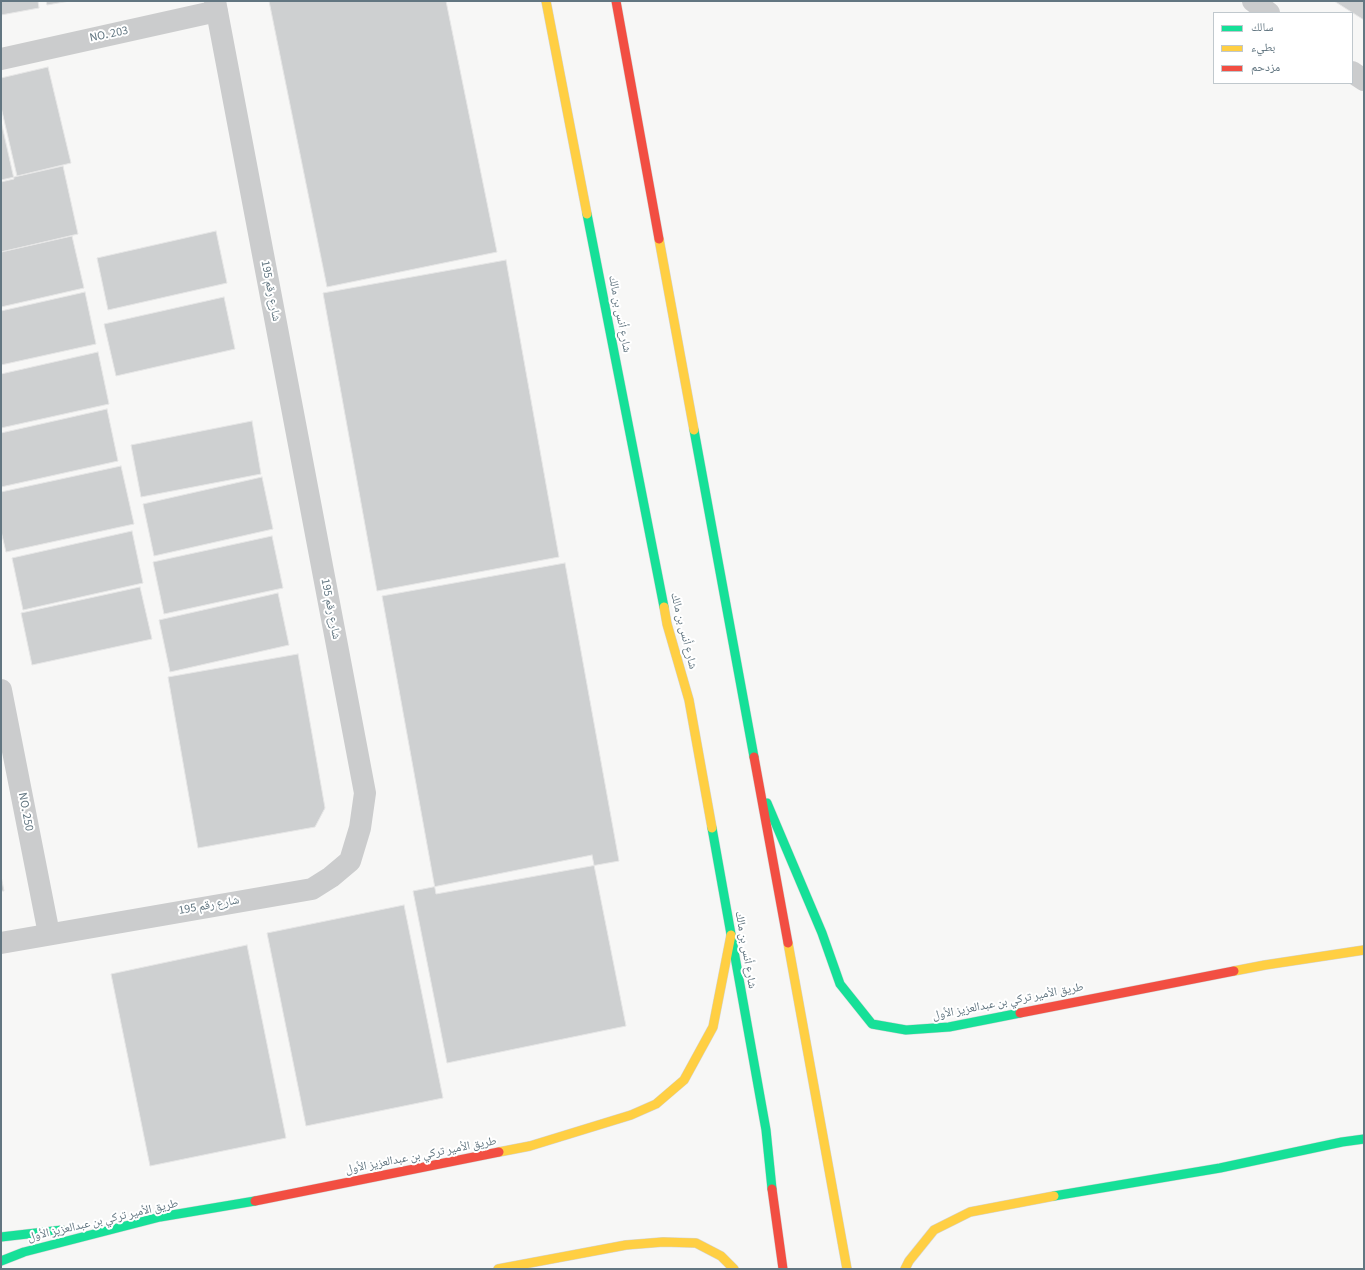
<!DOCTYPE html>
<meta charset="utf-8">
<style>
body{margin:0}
#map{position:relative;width:1365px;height:1270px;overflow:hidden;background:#f7f7f6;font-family:"Source Sans 3","Noto Naskh Arabic",sans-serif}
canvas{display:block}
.frame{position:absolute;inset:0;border:2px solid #627681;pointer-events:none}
.legend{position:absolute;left:1213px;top:12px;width:140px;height:72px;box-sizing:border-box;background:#fff;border:1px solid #c0c8cd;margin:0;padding:5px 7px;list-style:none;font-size:12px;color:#627681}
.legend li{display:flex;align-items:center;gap:8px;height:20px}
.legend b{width:20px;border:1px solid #c0c8cd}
</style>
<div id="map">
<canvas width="1365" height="1270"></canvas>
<div class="frame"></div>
<ul class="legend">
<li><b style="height:5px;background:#16e098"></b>سالك</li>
<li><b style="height:5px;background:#ffcf43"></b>بطيء</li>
<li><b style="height:5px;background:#f24e42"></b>مزدحم</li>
</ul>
</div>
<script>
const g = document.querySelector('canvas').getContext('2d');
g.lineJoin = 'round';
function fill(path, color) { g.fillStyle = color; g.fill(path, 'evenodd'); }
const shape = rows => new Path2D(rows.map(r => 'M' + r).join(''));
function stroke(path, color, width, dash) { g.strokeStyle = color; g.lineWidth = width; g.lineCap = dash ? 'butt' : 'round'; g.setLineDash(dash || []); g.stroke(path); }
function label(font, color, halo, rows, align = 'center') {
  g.font = font + ' "Source Sans 3","Noto Naskh Arabic",sans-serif'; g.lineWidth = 4; g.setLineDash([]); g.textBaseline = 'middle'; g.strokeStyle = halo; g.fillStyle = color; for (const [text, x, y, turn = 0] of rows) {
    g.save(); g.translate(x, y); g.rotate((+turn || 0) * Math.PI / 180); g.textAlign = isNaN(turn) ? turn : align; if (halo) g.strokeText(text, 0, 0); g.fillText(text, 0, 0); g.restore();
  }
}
const building = shape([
 [1,1,38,1,39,8,1,15,1,1],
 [46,1,70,1,47,5,46,1],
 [269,1,446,1,497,252,327,287,269,1],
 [1334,1,1364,1,1364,20,1334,1],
 [48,67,71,163,17,176,1,107,1,78,48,67],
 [1,121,14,179,1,182,1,121],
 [63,166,78,234,1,252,1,180,63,166],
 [216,231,227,283,108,310,97,258,216,231],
 [72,236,84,288,1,307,1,252,72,236],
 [506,260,559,557,377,591,323,293,506,260],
 [85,292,96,344,1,365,1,311,85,292],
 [224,297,235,349,116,376,104,324,224,297],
 [98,352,109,404,1,428,1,374,98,352],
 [107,409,118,461,1,487,1,433,107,409],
 [252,421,261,474,141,497,131,445,252,421],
 [121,466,134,524,6,552,1,531,1,492,121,466],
 [262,477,273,529,154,556,143,504,262,477],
 [132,531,143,583,23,610,12,558,132,531],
 [272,536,283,588,164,614,153,562,272,536],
 [565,563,619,861,436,894,382,596,565,563],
 [140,587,152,639,32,665,21,613,140,587],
 [278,593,289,645,170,672,159,620,278,593],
 [298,654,325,808,315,827,198,848,168,677,298,654],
 [592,855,626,1026,447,1063,413,891,592,855],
 [1,876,4,891,1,891,1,876],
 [404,905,443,1098,306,1126,267,933,404,905],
 [247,945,286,1138,150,1166,111,974,247,945]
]);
const street = shape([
 [1253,1,1269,13],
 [1,59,217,11],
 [1352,72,1364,80],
 [1,690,49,934],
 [1,943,312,889,331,877,350,861,360,828,365,793,215,1]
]);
const fast = shape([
 [587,214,664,607],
 [694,430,754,757],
 [767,803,822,933,840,984,872,1024,906,1030,949,1027,1020,1013],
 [712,828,766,1130,772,1189],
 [1054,1196,1220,1168,1342,1142,1364,1139],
 [1,1237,62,1230],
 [1,1261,24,1252,160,1217,255,1201]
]);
const slow = shape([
 [546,1,587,214],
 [659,239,694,430],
 [664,607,667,624,689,700,712,828],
 [788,943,847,1269],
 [1234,971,1265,965,1364,950],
 [499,1152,530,1146,631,1115,656,1104,684,1080,713,1027,731,935],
 [498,1269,626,1245,663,1242,696,1243,721,1256,734,1269],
 [905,1269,909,1261,934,1230,970,1212,1054,1196]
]);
const jam = shape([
 [616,1,659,239],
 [754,757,788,943],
 [1020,1013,1234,971],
 [772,1189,783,1269],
 [255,1201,499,1152]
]);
const streetNames = [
 ["NO. 203",109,35,-12],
 ["شارع رقم 195",270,291,79],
 ["شارع أنس بن مالك",619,314,79],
 ["شارع رقم 195",330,609,79],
 ["شارع أنس بن مالك",683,631,76],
 ["NO. 250",25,812,79],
 ["شارع رقم 195",209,906,-10],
 ["شارع أنس بن مالك",745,950,80],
 ["طريق الأمير تركي بن عبدالعزيز الأول",1008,1002,-11],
 ["طريق الأمير تركي بن عبدالعزيز الأول",421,1156,-11],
 ["طريق الأمير تركي بن عبدالعزيز الأول",103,1221,-13]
];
fill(building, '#ced0d1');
stroke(building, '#e6e6e6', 1);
stroke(fast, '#d4d5d5', 10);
stroke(slow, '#d4d5d5', 10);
stroke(jam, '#d4d5d5', 10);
stroke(street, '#cbcccd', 22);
stroke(fast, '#16e098', 9);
stroke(slow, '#ffcf43', 9);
stroke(jam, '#f24e42', 9);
label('12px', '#627681', '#fff', streetNames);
</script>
